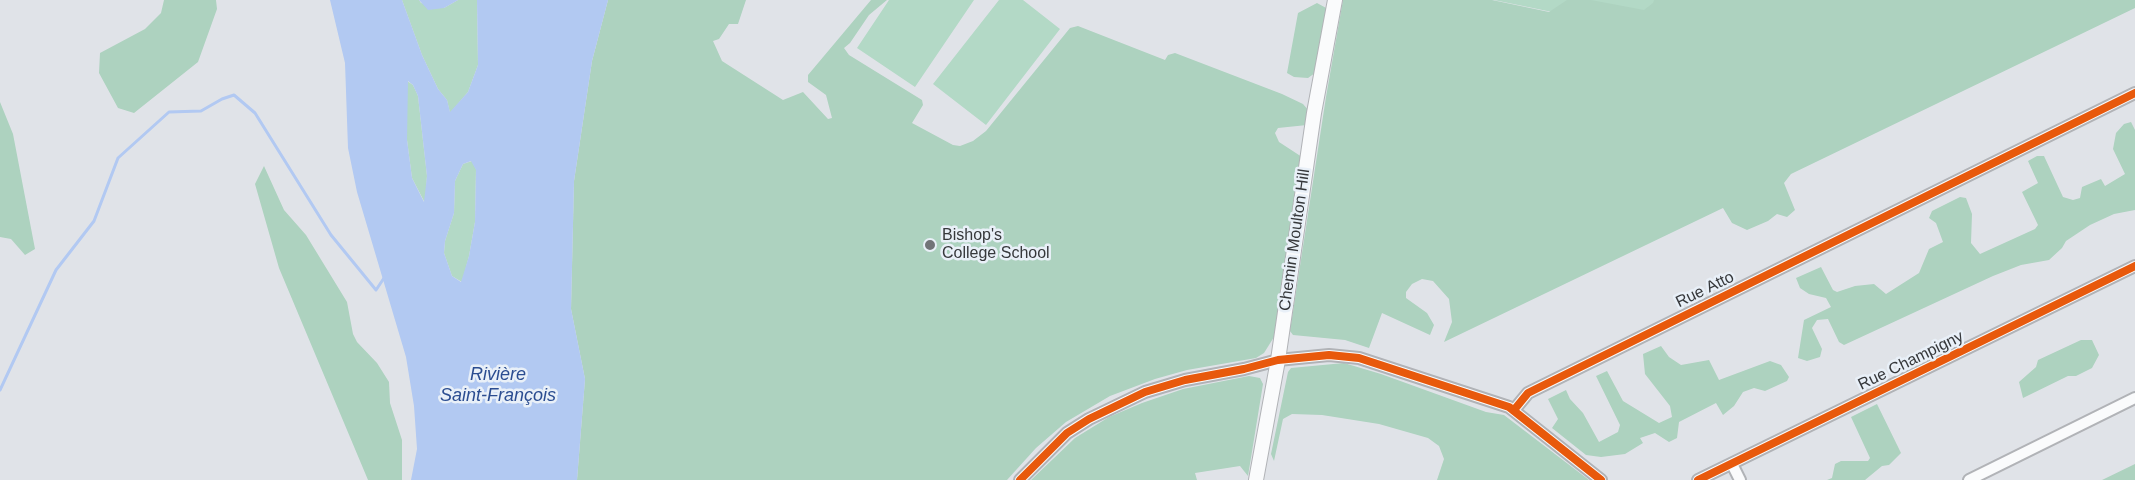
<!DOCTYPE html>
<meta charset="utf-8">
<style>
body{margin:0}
canvas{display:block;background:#e0e3e8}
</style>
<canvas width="2135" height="480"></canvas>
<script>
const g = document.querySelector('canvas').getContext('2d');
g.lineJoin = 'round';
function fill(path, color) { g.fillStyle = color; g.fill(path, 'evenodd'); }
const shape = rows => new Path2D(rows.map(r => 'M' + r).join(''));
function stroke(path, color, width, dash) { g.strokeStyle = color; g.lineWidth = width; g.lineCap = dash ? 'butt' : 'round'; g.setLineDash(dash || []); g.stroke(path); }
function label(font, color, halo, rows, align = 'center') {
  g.font = font + ' Arial,sans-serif'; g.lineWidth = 5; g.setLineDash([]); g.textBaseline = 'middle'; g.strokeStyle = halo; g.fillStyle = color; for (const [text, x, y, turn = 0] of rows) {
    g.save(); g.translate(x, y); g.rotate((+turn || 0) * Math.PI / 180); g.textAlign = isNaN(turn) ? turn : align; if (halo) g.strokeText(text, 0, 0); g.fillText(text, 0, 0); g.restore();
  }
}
const green = shape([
 [402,0,419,0,421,3,444,8,458,0,477,0,478,65,468,92,450,113,447,100,438,89,422,55],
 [889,0,974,0,915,87,857,48],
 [999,0,1023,0,1060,29,986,125,933,84],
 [1494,0,1661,0,1654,33],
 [407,81,413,85,418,96,427,176,425,203,412,178,407,140],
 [472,161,476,169,475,222,469,256,462,282,452,276,444,253,445,241,454,213,455,181,463,164]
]);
const forest = shape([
 [164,0,216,0,217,9,198,62,134,113,118,108,99,73,100,53,145,29,161,13],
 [608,0,746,0,738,24,729,24,719,39,713,41,722,61,783,100,803,92,828,119,832,118,826,95,808,82,808,75,871,0,887,0,869,15,850,43,844,48,849,55,922,100,923,105,912,123,953,145,960,146,973,141,986,131,1070,28,1078,26,1165,60,1168,55,1175,53,1282,94,1303,104,1309,111,1307,125,1278,128,1275,133,1279,142,1302,157,1274,337,1264,353,1256,358,1187,370,1155,379,1110,396,1066,422,1036,448,1007,480,577,480,585,379,571,309,574,181,592,61],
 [1343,0,1492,0,1549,12,1567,0,1591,0,1644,10,1653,3,1654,0,2135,0,2135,8,1791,174,1784,183,1795,210,1787,217,1777,214,1768,221,1747,230,1732,223,1723,208,1444,342,1452,322,1449,299,1433,281,1422,279,1412,284,1406,292,1406,298,1427,313,1434,325,1430,335,1382,313,1369,348,1345,340,1293,335,1290,331,1326,97],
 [1317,3,1328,9,1315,73,1308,78,1294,77,1287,73,1298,13],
 [0,102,13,134,35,249,25,255,11,239,0,237],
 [2131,122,2135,130,2135,210,2114,214,2090,225,2066,241,2062,248,2049,260,2021,265,1993,276,1844,345,1839,342,1828,319,1817,320,1812,328,1822,349,1820,357,1807,361,1798,358,1804,320,1831,307,1826,298,1809,294,1800,288,1796,278,1821,267,1833,290,1837,292,1855,286,1874,284,1886,294,1919,273,1929,249,1943,242,1936,223,1929,218,1932,211,1960,197,1966,198,1972,214,1971,243,1980,254,2035,229,2038,225,2022,192,2038,183,2028,161,2037,156,2044,156,2063,197,2073,200,2080,198,2082,187,2101,179,2105,186,2125,174,2113,149,2116,133,2124,124],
 [264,166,284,210,306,235,347,302,353,334,357,342,377,363,389,382,390,403,402,440,402,480,368,480,279,268,255,184],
 [2081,340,2092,340,2099,355,2092,368,2076,376,2068,376,2023,398,2019,382,2036,367,2038,360],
 [1661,346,1669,357,1681,365,1709,360,1719,380,1770,361,1781,365,1789,377,1787,381,1765,391,1754,388,1743,392,1734,406,1723,415,1716,403,1679,422,1677,438,1669,442,1655,433,1640,438,1643,443,1625,454,1601,457,1586,455,1552,428,1558,419,1548,399,1566,390,1570,399,1583,413,1599,442,1618,432,1620,425,1596,376,1607,371,1623,401,1659,423,1672,417,1670,406,1645,374,1643,354],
 [1344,363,1381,374,1486,412,1504,415,1589,480,1437,480,1444,459,1439,446,1428,438,1379,424,1322,415,1292,414,1283,419,1274,461,1271,454,1288,372,1291,368],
 [1249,376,1260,378,1263,384,1248,476,1240,466,1195,473,1197,480,1031,480,1075,438,1109,417,1142,403,1183,389],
 [1877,404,1901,453,1889,465,1882,466,1865,480,1827,480,1832,478,1835,464,1841,461,1868,461,1870,458,1851,417],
 [2135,464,2135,480,2102,480]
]);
const water = shape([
 [330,0,402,0,422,55,438,89,447,100,450,112,468,92,478,65,477,0,608,0,592,61,574,181,571,309,585,379,577,480,411,480,417,449,414,406,406,357,357,192,348,148,345,63],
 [408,81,413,85,418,96,427,176,424,202,412,178,407,140],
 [471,161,476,170,475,222,469,256,461,282,452,276,444,253,445,241,454,213,455,181,463,164],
 [419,0,458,0,444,8,428,10]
]);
const stream = shape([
 [0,390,56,270,94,221,118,158,169,112,201,111,222,99,234,95,255,113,331,235,376,290,384,278]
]);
const minor = shape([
 [1514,410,1528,393,1536,389,2135,93],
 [1732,464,1740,480],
 [1020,480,1067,433,1089,419,1145,392,1185,380,1244,369,1278,360,1329,355,1359,358,1509,407,1601,480],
 [1698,480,2135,266],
 [1969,480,2135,398]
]);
const tertiary = shape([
 [1256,480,1278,360,1314,113,1335,0]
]);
const cycleway = shape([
 [1514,410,1528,393,1536,389,2135,93],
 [1020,480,1067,433,1089,419,1145,392,1185,380,1244,369,1278,360,1329,355,1359,358,1509,407,1601,480],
 [1698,480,2135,266]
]);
const markers = [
 [930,245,6,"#727478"]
];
const poiNames = [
 ["Bishop's",942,236],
 ["College School",942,254]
];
const streetNames = [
 ["Chemin Moulton Hill",1295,240,-82],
 ["Rue Atto",1705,290,-26],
 ["Rue Champigny",1911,361,-26]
];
const waterNames = [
 ["Rivière",498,375],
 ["Saint-François",498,396]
];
fill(green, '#b3d9c6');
fill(forest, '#add2bf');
fill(water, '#b2c9f2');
stroke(stream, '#b2c9f2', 3);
stroke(minor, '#b1b3b7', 14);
stroke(tertiary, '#b1b3b7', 16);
stroke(minor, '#fafbfc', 10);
stroke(tertiary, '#fafbfc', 14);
stroke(cycleway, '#e8590c', 8);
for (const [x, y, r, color] of markers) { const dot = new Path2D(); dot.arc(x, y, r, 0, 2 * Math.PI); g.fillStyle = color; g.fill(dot); stroke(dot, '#e9f0f8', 2); }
label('16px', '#36383b', '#e9f0f8', poiNames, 'left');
label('16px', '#36383b', '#e9f0f8', streetNames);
label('italic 18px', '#2b4d91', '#e9f0f8', waterNames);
</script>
